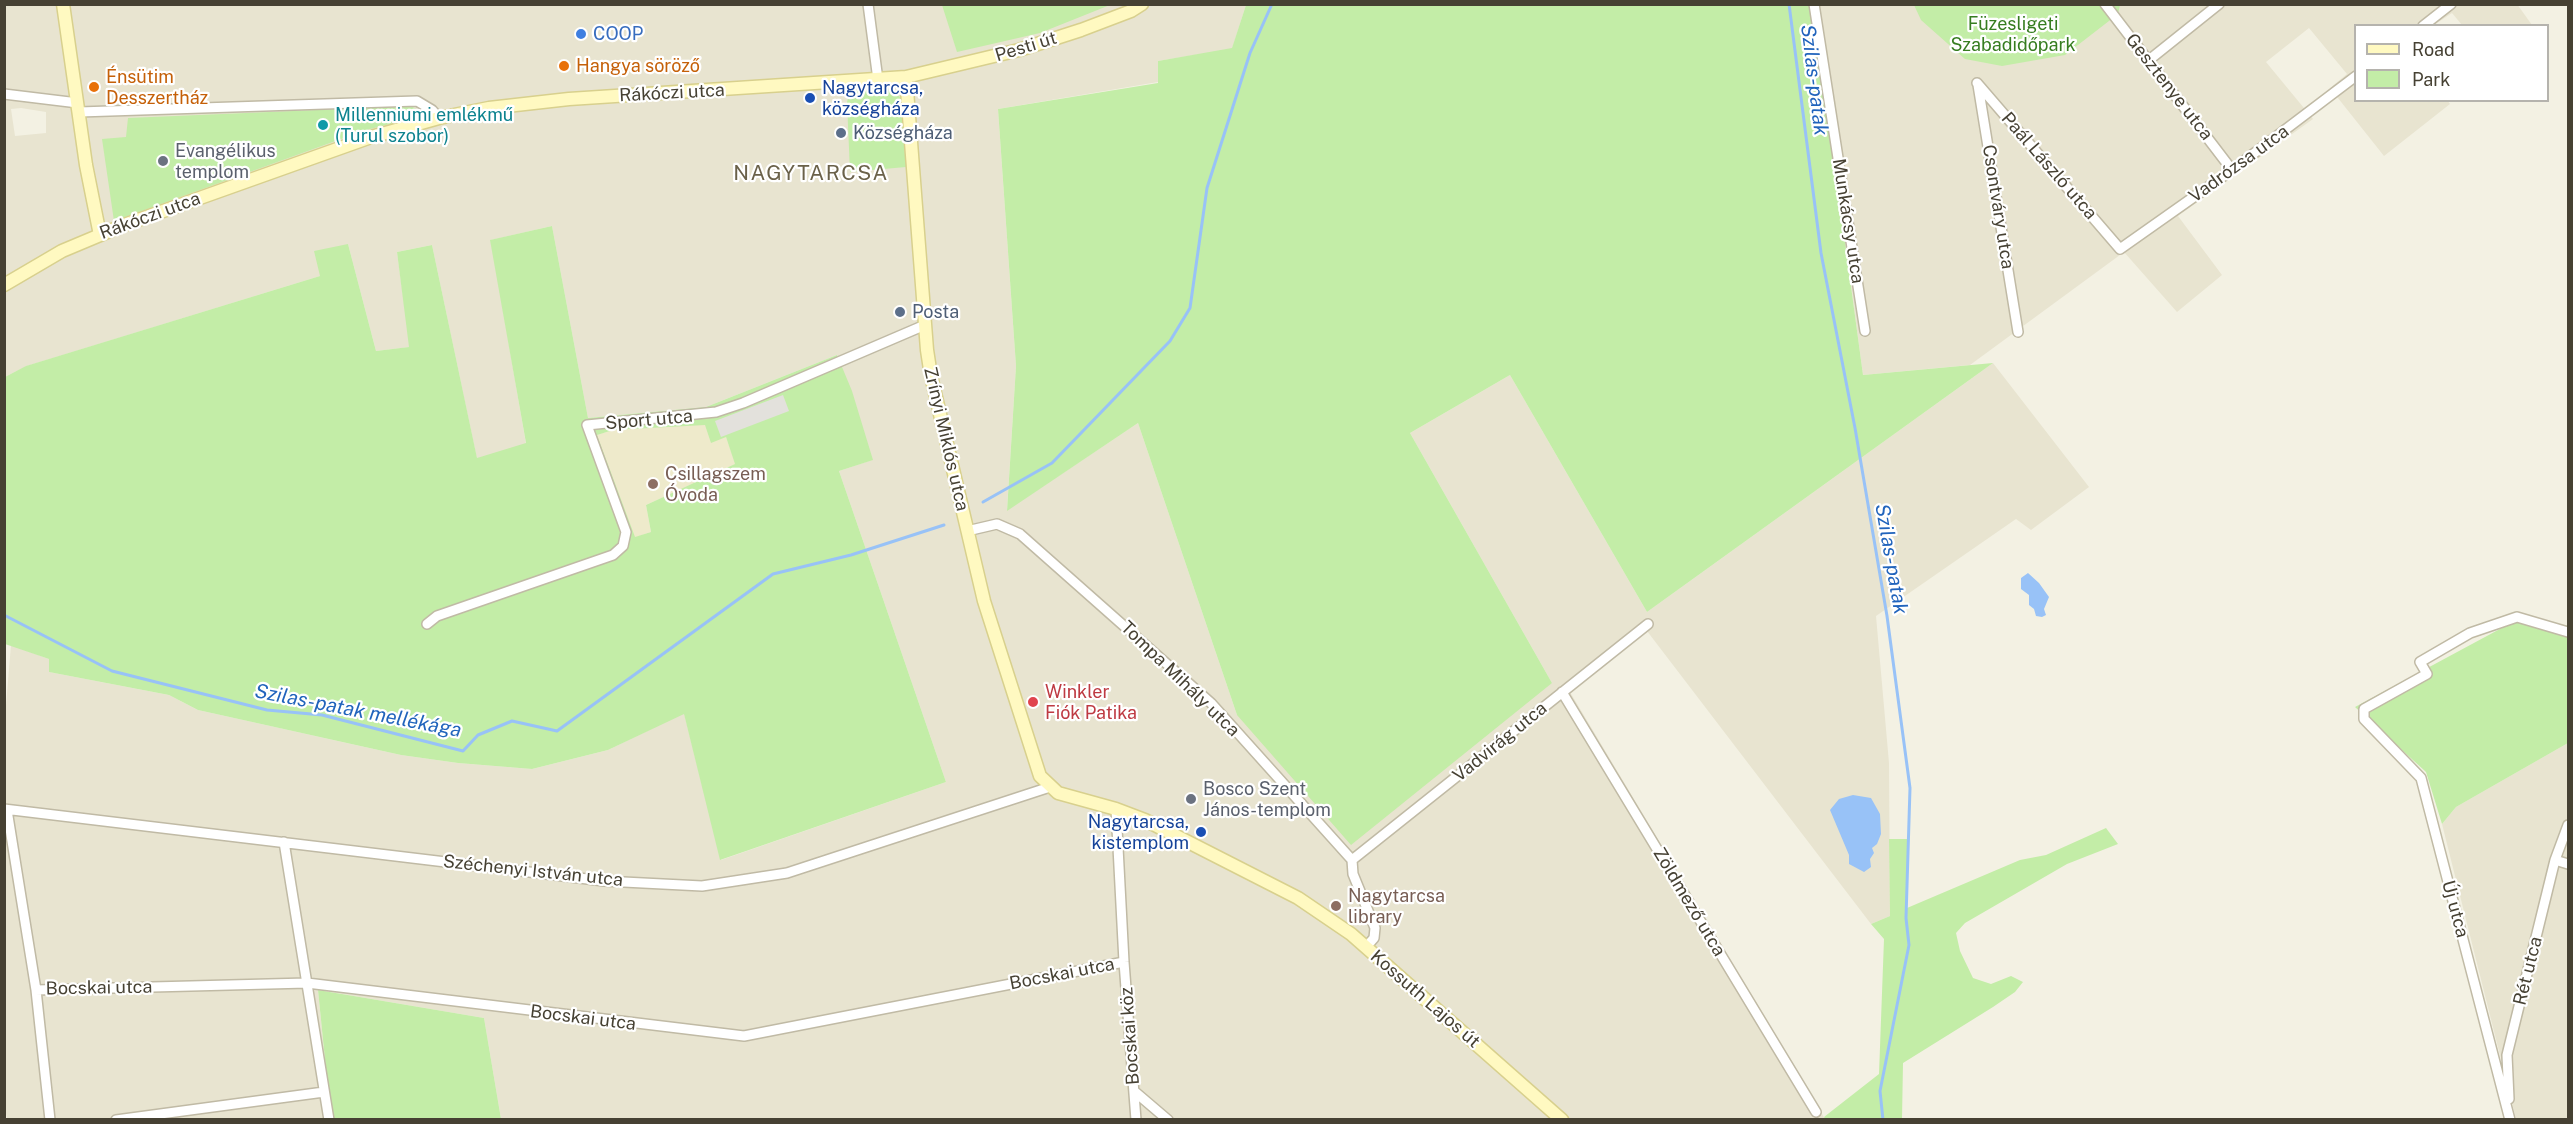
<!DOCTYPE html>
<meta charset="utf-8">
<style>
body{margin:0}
#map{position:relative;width:2573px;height:1124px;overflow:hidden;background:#f3f1e3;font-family:"Public Sans",sans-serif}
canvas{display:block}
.frame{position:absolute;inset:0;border:6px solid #464133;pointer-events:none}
.legend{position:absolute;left:2354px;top:24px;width:195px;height:78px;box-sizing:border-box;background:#fff;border:2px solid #b5b3ad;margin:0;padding:8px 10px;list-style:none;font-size:18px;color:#464133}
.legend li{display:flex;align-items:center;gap:12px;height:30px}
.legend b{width:30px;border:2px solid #b5b3ad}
</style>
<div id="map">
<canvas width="2573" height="1124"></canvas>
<div class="frame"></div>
<ul class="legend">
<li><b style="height:8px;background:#fff9c1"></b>Road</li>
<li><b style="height:16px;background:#c3eda7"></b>Park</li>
</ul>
</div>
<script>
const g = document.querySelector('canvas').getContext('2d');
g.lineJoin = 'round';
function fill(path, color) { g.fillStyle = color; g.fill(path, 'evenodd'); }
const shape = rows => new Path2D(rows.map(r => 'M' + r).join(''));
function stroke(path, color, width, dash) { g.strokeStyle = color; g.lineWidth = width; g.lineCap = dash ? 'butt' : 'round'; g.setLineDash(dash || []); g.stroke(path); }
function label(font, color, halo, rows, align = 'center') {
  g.font = font + ' "Public Sans",sans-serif'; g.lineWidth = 4.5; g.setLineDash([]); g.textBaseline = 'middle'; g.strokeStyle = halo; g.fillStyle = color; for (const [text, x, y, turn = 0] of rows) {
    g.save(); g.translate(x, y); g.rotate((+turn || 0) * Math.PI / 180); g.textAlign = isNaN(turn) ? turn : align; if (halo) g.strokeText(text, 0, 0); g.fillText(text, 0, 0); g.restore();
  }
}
const residential = shape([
 [2517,4,2532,25,2462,25,2452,13,2434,25,2356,26,2356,100,2447,100,2450,104,2384,156,2330,88,2347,74,2309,28,2266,62,2313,119,2178,216,2222,275,2177,312,2124,252,1970,365,1863,375,1813,5],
 [5,5,1246,5,1232,49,1158,61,1158,82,998,109,1016,366,1007,510,1138,423,1237,715,1552,683,1410,433,1510,375,1647,612,1993,363,2089,487,2031,530,2016,519,1876,616,1889,763,1890,916,1871,924,1647,631,1570,692,1825,1119,501,1119,484,1018,318,990,331,1119,7,1119,4,1103,4,729,11,645,49,659,49,672,169,695,198,710,401,755,458,763,532,769,608,750,684,713,721,860,946,782,839,471,872,460,837,355,706,407,588,418,552,226,491,240,526,444,477,459,432,245,397,252,410,347,376,351,348,244,320,276,27,366,5,377],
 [21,108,46,112,46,133,15,136,11,109],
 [2568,743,2568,1119,2516,1119,2442,824,2456,807]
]);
const education = shape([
 [706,424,726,437,736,464,646,505,651,532,634,538,596,435,613,430]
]);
const green = shape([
 [942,5,942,4,1110,5,1040,33,957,52],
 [1246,5,1813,5,1863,375,1993,363,1647,612,1510,375,1410,433,1552,683,1351,845,1237,715,1138,423,1007,511,1016,366,998,109,1158,83,1158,61,1232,48],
 [1914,5,2120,5,2118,14,2065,55,2002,66,1965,59,1921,20],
 [890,89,900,97,906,167,850,172,847,102,850,91],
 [411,106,419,111,422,116,366,130,114,221,102,139,126,137,128,118],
 [552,226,588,418,706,407,837,355,852,391,873,460,839,471,946,782,720,860,684,714,608,750,532,769,458,763,401,755,198,710,169,695,49,672,49,659,5,644,5,377,26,366,320,276,314,251,348,244,376,351,409,347,397,252,432,245,477,458,526,443,490,240],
 [705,425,711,443,726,437,735,464,646,505,651,532,635,537,597,435,613,430],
 [2524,616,2568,626,2568,743,2456,807,2442,824,2426,772,2355,707],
 [2106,828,2118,844,2067,864,1965,923,1956,933,1960,951,1973,978,1991,984,2011,976,2023,982,2015,992,1993,1007,1903,1063,1902,1119,1825,1119,1824,1117,1879,1074,1884,939,1871,924,1890,916,1889,839,1908,839,1907,908,2020,860,2046,855],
 [318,990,484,1018,501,1119,331,1119]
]);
const parking = shape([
 [783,395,789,411,721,437,715,421]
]);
const water = shape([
 [2028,573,2039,583,2049,597,2044,609,2046,615,2042,617,2036,616,2034,609,2029,605,2029,595,2021,589,2021,578],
 [1853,795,1871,798,1880,814,1881,834,1877,844,1872,848,1874,853,1870,859,1871,867,1864,872,1849,864,1849,855,1830,810,1839,799]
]);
const stream = shape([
 [1789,4,1821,253,1855,428,1887,616,1910,788,1906,918,1909,945,1880,1091,1883,1120],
 [983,502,1052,463,1170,341,1190,308,1207,188,1250,53,1272,4],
 [4,615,112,671,267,710,322,715,463,751,478,735,512,721,557,731,773,574,851,555,944,525]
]);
const street = shape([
 [868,4,878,80],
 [1814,4,1865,331],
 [2105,4,2232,170],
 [2423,26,2451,4],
 [2149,60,2219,4],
 [1977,83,2120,249,2232,170,2356,76],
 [1978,85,2018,332],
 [4,94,78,103],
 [79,112,417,101,432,110,439,118],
 [967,531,997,524,1020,534,1211,703,1352,860,1353,874,1375,928,1374,938,1366,947],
 [427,624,437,616,613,555,623,546,626,532,587,425,716,412,743,403,925,325],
 [1562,692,1816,1112],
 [4,809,604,881,702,886,787,873,1050,787],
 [1116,809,1124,962,1136,1120],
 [7,810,36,990,50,1120],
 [284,842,329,1120],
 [1352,860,1648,624],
 [2555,860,2568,864],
 [36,990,307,983,744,1036,1124,962],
 [1134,1091,1168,1120],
 [2509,1099,2507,1055,2555,860,2568,825],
 [116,1120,324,1092],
 [2510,1120,2421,778,2364,719,2364,709,2427,674,2420,662,2470,633,2517,617,2568,632]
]);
const secondary = shape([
 [63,4,86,165,100,235],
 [906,77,927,350,931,376,984,601,1040,776,1058,793,1116,809,1145,820,1298,898,1351,934,1562,1120],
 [4,285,62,251,124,225,371,137,439,118,489,108,569,99,906,77,1019,50,1081,30,1131,11,1142,4]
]);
const markers = [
 [581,34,6,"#3f7fe0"],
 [564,66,6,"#e8710a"],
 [94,87,6,"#e8710a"],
 [810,98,6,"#1a4fb4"],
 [323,125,6,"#0f9aa8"],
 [841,133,6,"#5c6f8a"],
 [163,161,6,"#6b7280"],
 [900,312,6,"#5c6f8a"],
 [653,484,6,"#8d6e63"],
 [1033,702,6,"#e0444e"],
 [1191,799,6,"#6b7280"],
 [1201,832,6,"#1a4fb4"],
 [1336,906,6,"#8d6e63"]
];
const parkNames = [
 ["Füzesligeti",2013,24],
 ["Szabadidőpark",2013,45]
];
const shopNames = [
 ["COOP",593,34]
];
const streetNames = [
 ["Pesti út",1026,47,-17],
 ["Gesztenye utca",2169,87,52],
 ["Rákóczi utca",672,93,-3],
 ["Vadrózsa utca",2239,164,-36],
 ["Paál László utca",2049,166,49],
 ["Csontváry utca",1998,207,81],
 ["Rákóczi utca",150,216,-20],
 ["Munkácsy utca",1848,221,81],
 ["Sport utca",649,420,-5],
 ["Zrínyi Miklós utca",946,439,77],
 ["Tompa Mihály utca",1180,679,44],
 ["Vadvirág utca",1500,742,-39],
 ["Széchenyi István utca",533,871,6],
 ["Zöldmező utca",1689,902,59],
 ["Új utca",2455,909,75],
 ["Rét utca",2528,971,-76],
 ["Bocskai utca",1062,974,-11],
 ["Bocskai utca",99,988,-1],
 ["Kossuth Lajos út",1425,999,41],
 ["Bocskai utca",583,1018,7],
 ["Bocskai köz",1130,1036,-94]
];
const foodNames = [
 ["Hangya söröző",576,66],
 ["Énsütim",106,77],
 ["Desszertház",106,98]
];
const transitNames = [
 ["Nagytarcsa,",822,88],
 ["községháza",822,109],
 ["Nagytarcsa,",1189,822,"right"],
 ["kistemplom",1189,843,"right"]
];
const cultureNames = [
 ["Millenniumi emlékmű",335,115],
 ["(Turul szobor)",335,136]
];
const serviceNames = [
 ["Községháza",853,133],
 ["Posta",912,312]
];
const worshipNames = [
 ["Evangélikus",175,151],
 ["templom",175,172],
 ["Bosco Szent",1203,789],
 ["János-templom",1203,810]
];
const educationNames = [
 ["Csillagszem",665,474],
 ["Óvoda",665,495],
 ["Nagytarcsa",1348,896],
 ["library",1348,917]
];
const healthNames = [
 ["Winkler",1045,692],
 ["Fiók Patika",1045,713]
];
const waterNames = [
 ["Szilas-patak",1814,80,83],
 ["Szilas-patak",1891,559,80],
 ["Szilas-patak mellékága",358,711,11]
];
const quarterNames = [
 ["NAGYTARCSA",811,174]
];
fill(residential, '#e8e4d0');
fill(education, '#eeeacb');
fill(green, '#c3eda7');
fill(parking, '#e3e1dc');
fill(water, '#98c2f7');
stroke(stream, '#98c2f7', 3);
stroke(street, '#c0baa5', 12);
stroke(secondary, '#d8d08d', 15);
stroke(street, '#fff', 9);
stroke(secondary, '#fff9c1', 12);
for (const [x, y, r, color] of markers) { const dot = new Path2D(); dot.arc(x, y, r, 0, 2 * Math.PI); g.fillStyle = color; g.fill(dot); stroke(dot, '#fff', 2); }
label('18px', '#367d20', '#fff', parkNames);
label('18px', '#366cbe', '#fff', shopNames, 'left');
label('18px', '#464133', '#fff', streetNames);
label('18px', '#c56008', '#fff', foodNames, 'left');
label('18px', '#164399', '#fff', transitNames, 'left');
label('18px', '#0d838f', '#fff', cultureNames, 'left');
label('18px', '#4e5e75', '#fff', serviceNames, 'left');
label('18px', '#5b616d', '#fff', worshipNames, 'left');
label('18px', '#785e54', '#fff', educationNames, 'left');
label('18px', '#be3a42', '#fff', healthNames, 'left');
label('italic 20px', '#2164bc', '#fff', waterNames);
g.letterSpacing = '1.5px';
label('21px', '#6a6149', '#fff', quarterNames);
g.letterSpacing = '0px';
</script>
